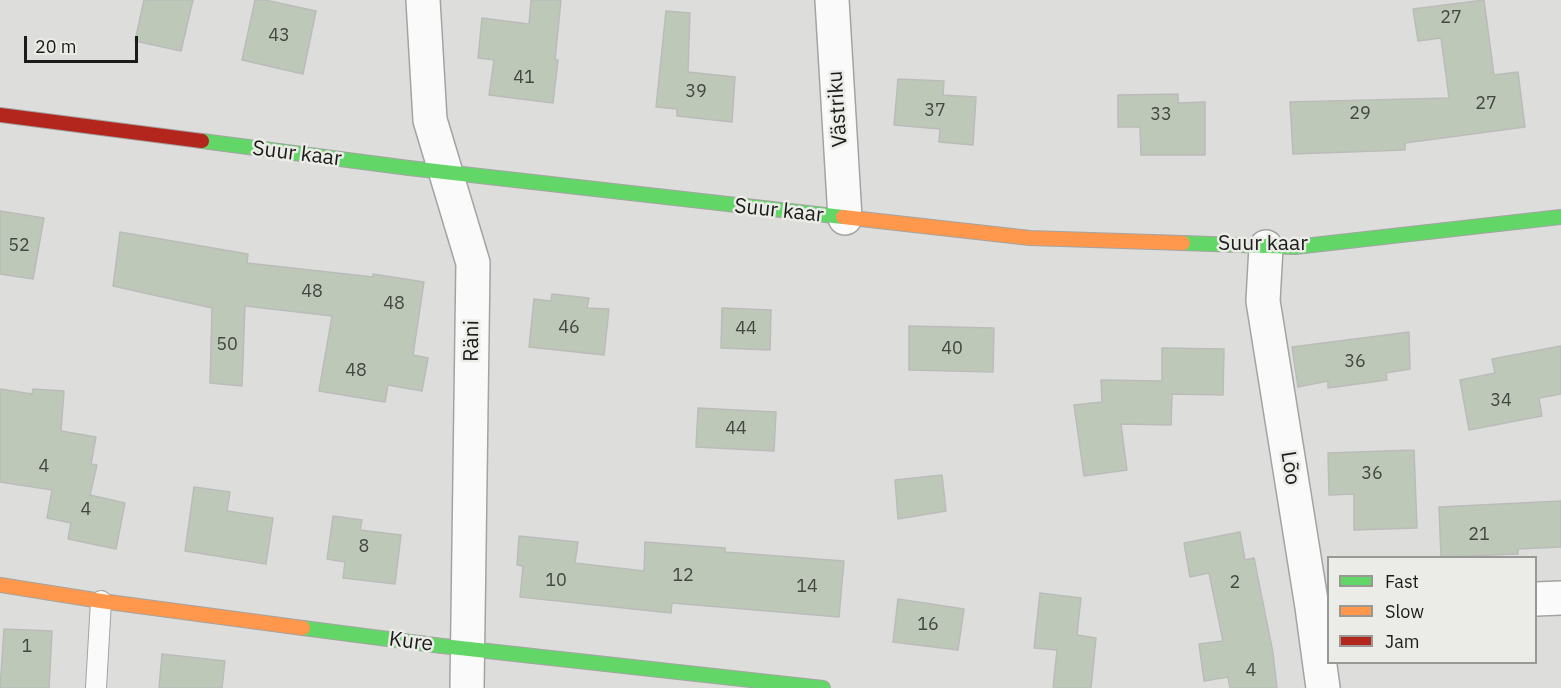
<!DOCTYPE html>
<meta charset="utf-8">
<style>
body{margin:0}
#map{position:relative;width:1561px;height:688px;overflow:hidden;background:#dddedb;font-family:"IBM Plex Sans",sans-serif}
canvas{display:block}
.legend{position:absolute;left:1327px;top:556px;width:210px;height:108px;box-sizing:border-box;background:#ebece7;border:2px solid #989895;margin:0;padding:8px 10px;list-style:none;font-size:18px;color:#1b1b1a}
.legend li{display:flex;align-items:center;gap:12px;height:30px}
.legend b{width:30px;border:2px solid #989895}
.scale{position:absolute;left:24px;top:36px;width:114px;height:27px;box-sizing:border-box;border:3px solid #1b1b1a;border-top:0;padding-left:8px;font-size:18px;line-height:21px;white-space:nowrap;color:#1b1b1a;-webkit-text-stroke:4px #ebece7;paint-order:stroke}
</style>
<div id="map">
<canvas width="1561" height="688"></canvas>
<ul class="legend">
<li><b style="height:8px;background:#63d668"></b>Fast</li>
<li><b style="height:8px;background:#ff974d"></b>Slow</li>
<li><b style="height:8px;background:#b3261e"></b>Jam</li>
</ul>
<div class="scale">20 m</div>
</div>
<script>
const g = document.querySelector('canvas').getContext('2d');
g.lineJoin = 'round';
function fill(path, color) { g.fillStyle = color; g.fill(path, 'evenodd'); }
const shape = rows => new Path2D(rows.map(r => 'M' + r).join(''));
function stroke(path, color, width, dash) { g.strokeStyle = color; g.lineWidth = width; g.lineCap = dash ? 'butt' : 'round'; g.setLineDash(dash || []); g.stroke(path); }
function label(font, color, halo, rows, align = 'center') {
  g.font = font + ' "IBM Plex Sans",sans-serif'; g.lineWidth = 5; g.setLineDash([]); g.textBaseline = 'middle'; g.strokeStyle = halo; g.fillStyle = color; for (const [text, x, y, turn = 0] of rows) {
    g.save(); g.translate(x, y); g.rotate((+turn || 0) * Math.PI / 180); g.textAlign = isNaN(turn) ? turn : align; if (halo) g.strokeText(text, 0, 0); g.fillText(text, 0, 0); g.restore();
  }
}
const building = shape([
 [144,0,193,0,181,51,135,41,144,0],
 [255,0,265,0,316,11,303,74,242,60,255,0],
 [531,0,561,0,555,60,558,60,553,103,489,95,494,60,478,58,482,18,529,24,531,0],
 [1484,0,1494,75,1518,72,1525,127,1405,143,1405,150,1293,154,1290,102,1449,98,1441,38,1418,41,1413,9,1484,0],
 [666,11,690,13,688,72,735,77,732,122,677,116,677,109,656,107,666,11],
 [898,79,944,81,943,95,976,97,973,145,939,142,940,129,894,125,898,79],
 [1178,94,1178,103,1205,102,1205,155,1141,155,1140,127,1118,127,1118,95,1178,94],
 [0,211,44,218,33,279,0,274,0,211],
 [120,232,248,254,247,263,373,277,373,274,424,282,413,355,428,358,422,391,388,385,385,402,319,391,332,316,245,306,242,386,210,383,212,308,113,286,120,232],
 [552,294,589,298,587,308,609,309,604,355,529,347,534,299,551,301,552,294],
 [722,308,771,310,770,350,721,348,722,308],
 [909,326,994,328,993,372,909,370,909,326],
 [1409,332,1410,369,1386,373,1387,380,1328,388,1328,381,1298,387,1292,347,1409,332],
 [1561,346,1561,394,1539,398,1542,416,1469,430,1460,380,1495,373,1492,359,1561,346],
 [1162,348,1224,349,1223,395,1172,394,1171,425,1121,424,1127,470,1084,476,1074,405,1102,402,1101,380,1162,381,1162,348],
 [0,389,32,394,33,389,64,391,61,431,96,437,91,464,97,465,90,495,125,503,116,549,68,539,71,523,47,518,52,490,0,482,0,389],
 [698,408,776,412,774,451,696,447,698,408],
 [1414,450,1417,528,1354,530,1354,494,1329,495,1328,453,1414,450],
 [942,475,946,511,898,519,895,480,942,475],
 [194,487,230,492,227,511,273,518,266,564,185,551,194,487],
 [1561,501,1561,547,1518,549,1518,554,1441,557,1439,507,1561,501],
 [333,516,362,520,360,530,401,535,395,584,343,578,345,562,327,559,333,516],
 [1240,532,1245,560,1254,558,1273,653,1277,688,1230,688,1228,677,1204,681,1199,644,1223,641,1209,573,1190,577,1184,543,1240,532],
 [519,536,578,542,575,563,644,571,645,542,725,548,725,552,844,561,839,617,672,603,671,613,520,597,523,566,517,565,519,536],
 [1040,593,1081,598,1077,635,1096,638,1091,688,1053,688,1057,650,1034,648,1040,593],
 [898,599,964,609,958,650,893,642,898,599],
 [4,629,52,631,49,688,0,688,4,629],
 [162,654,225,661,222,688,159,688,162,654]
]);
const lane = shape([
 [96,688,101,601]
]);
const street = shape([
 [423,0,430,120,473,263,467,688],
 [832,0,845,218],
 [1266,247,1263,301,1312,607,1323,688],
 [1536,599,1561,598]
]);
const fast = shape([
 [202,141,409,168,843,217],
 [1183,243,1295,247,1561,217],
 [303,628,442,646,823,688]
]);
const slow = shape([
 [843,217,1030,238,1183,243],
 [0,585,101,601,303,628]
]);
const jam = shape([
 [0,115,202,141]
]);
const numberNames = [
 ["27",1451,18],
 ["43",279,36],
 ["41",524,78],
 ["39",696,92],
 ["27",1486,104],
 ["37",935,111],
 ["29",1360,114],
 ["33",1161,115],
 ["52",19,246],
 ["48",312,292],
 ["48",394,304],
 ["46",569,328],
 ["44",746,329],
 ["50",227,345],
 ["40",952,349],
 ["36",1355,362],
 ["48",356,371],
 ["34",1501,401],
 ["44",736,429],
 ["4",44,467],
 ["36",1372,474],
 ["4",86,510],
 ["21",1479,535],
 ["8",364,547],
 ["12",683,576],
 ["10",556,581],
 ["2",1235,583],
 ["14",807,587],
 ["16",928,625],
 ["1",27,647],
 ["4",1251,671]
];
const streetNames = [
 ["Västriku",838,109,-94],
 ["Suur kaar",297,154,7],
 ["Suur kaar",779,211,6],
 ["Suur kaar",1263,244],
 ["Räni",472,341,-89],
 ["Lõo",1290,468,81],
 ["Kure",411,642,7]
];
fill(building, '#bdc8b8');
stroke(building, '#bbbcba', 1.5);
stroke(lane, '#a3a4a2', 22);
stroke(street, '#a3a4a2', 36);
stroke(fast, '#a3a4a2', 16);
stroke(slow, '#a3a4a2', 16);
stroke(jam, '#a3a4a2', 16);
stroke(lane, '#fafafa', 20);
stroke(street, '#fafafa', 33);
stroke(fast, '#63d668', 14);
stroke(slow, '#ff974d', 14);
stroke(jam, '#b3261e', 14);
label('18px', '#444642', null, numberNames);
label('21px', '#1b1b1a', '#ebece7', streetNames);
</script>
